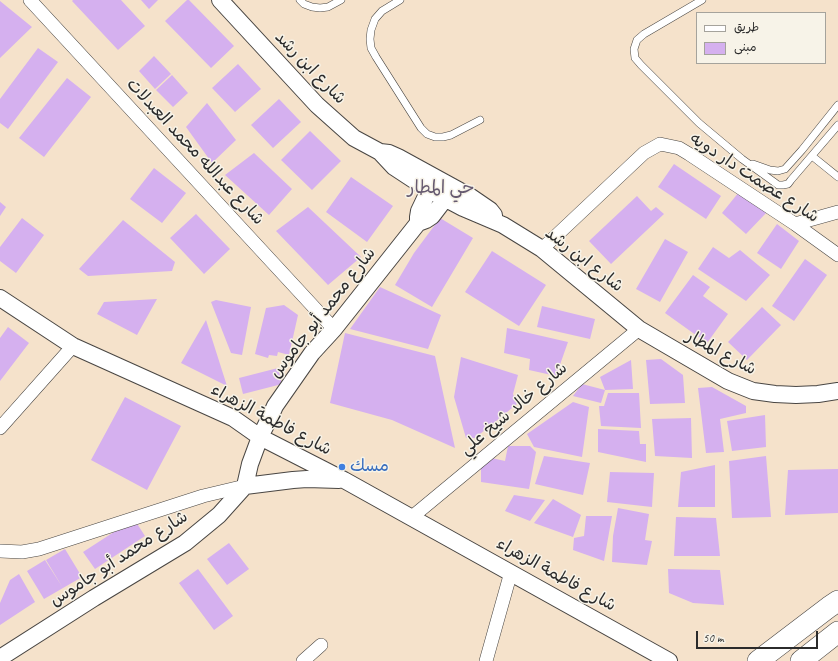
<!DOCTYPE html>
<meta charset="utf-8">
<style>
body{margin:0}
#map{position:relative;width:838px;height:661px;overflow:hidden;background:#f5e2cb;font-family:Caveat,"Playpen Sans Arabic",sans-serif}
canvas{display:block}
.legend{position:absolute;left:696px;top:12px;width:130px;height:52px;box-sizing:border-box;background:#f7f3e8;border:1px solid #a5a39c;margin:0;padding:5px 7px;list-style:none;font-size:12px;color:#2b2b2b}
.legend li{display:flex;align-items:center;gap:8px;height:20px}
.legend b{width:20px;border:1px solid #a5a39c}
.scale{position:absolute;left:696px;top:631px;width:122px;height:18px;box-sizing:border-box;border:2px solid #2b2b2b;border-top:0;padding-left:5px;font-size:12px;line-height:14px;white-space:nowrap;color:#2b2b2b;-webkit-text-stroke:3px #f7f3e8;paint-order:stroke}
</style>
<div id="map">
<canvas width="838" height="661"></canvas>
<ul class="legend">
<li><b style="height:5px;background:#fff"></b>طريق</li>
<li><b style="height:11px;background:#d5b0ef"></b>مبنى</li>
</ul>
<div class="scale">50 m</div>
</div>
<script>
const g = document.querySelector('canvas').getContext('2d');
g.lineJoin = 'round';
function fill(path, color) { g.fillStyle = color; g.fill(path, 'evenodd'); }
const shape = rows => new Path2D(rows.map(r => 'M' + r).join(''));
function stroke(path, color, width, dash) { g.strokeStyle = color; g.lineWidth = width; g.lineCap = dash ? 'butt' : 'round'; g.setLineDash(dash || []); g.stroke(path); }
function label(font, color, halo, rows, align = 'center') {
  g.font = font + ' Caveat,"Playpen Sans Arabic",sans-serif'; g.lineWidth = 3; g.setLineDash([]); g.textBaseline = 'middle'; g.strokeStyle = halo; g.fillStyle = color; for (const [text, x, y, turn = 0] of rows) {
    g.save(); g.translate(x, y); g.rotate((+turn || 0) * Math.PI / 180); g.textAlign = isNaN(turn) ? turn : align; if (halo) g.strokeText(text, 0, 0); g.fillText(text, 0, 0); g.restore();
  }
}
const building = shape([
 [73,0,121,0,145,26,118,50,72,1],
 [141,0,158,0,149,9],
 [187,0,189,0,234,46,211,68,165,21],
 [0,1,32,27,0,58],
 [38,48,58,62,8,129,0,123,0,99],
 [154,56,171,74,155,89,139,71],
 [238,64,261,89,235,112,212,88],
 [172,75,188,93,173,107,156,90],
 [67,78,91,97,44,157,19,138],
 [279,99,301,122,273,148,251,125],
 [207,103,236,140,212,163,186,127],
 [310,131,341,161,312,190,281,160],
 [254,153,292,189,269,215,225,175],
 [674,164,721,196,706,219,658,187],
 [154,168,186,193,162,223,130,199],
 [351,177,393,206,367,242,326,212],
 [739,192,768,211,746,234,722,213],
 [637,196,651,211,656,207,664,214,611,264,589,241],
 [0,202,6,207,0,216],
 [308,207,361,257,328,285,276,231],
 [196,214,230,249,204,274,170,238],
 [22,218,44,235,16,273,0,261,0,247],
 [440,218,473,238,432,307,395,285,414,253],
 [123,220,175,262,172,271,88,276,79,269],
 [777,224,799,241,781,269,757,253],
 [665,239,688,252,660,302,636,289],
 [713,247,729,258,740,250,770,275,746,301,698,269],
 [492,251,546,285,519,326,465,292],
 [805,259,827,275,794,321,772,306],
 [693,275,710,287,703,296,728,314,707,343,665,313],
 [380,287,441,315,428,349,350,329],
 [157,299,137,335,97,314,104,302],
 [216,300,251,307,242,355,231,353,211,302],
 [284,305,298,315,289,355,278,352,277,356,269,355,268,358,255,354,266,308],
 [542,306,595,319,590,339,537,327],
 [762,307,781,325,747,360,728,342],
 [206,320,227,386,181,363],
 [8,327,29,343,0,381,0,338],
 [507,328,568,342,556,376,529,370,530,359,504,353],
 [345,333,435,356,455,448,392,420,330,403],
 [461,357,518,375,513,394,517,404,475,438,466,438,454,397],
 [661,359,683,375,685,403,650,404,646,360],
 [631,360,633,389,605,390,601,403,573,396,582,384,605,390,600,377],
 [278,368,282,384,243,394,239,378],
 [712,387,746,406,746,413,720,419,724,452,706,453,698,388],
 [608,393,639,393,641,428,601,426,599,406,604,406],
 [125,397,181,426,147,490,91,460],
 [573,402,589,407,582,457,534,447,527,434],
 [765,415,766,447,732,451,727,421],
 [691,418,692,458,655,456,652,419],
 [598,429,639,431,640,444,646,444,646,462,598,452],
 [508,446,530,446,536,452,529,489,481,482,481,467,487,457,505,461],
 [544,456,590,463,583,495,535,484],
 [766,456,771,517,732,518,729,461],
 [715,465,715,507,678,507,681,472],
 [838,469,838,513,785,515,788,470],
 [610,472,654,473,652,507,607,502],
 [514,495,545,500,530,521,505,511],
 [553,499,581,515,573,537,534,523],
 [618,508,649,514,645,540,652,541,647,565,612,562,613,536],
 [586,516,612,516,604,561,573,550,574,538,584,536],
 [676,517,716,518,720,556,674,556],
 [134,519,145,536,95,569,83,552],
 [229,543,249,569,227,585,207,559],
 [65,549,82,577,63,588,46,560],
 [45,560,63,588,44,599,27,571],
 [198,569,233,616,214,630,179,583],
 [668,569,720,570,724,605,693,603,669,593],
 [19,574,35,602,0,625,0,603,10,580]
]);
const service = shape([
 [300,0,304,4,312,7,320,8,328,7,341,0],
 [400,0,382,11,375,19,371,30,370,39,371,48,376,57,421,128,427,134,435,137,443,137,451,135,480,120],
 [702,0,644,34,637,40,634,49,635,58,641,65,699,123,742,159,774,182,778,185,783,185,788,184,791,180,838,125],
 [812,156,838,177],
 [753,164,770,170,778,171,785,169,802,150,838,105]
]);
const minor = shape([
 [30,0,334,329],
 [795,224,838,212],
 [542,249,644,153,660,144,679,148,689,154,795,224,838,255],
 [0,428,73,346],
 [412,517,639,329],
 [0,551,22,552,39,549,203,496,245,486],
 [303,661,321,645],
 [486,661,511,572]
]);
const tertiary = shape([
 [220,0,317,105,354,138,380,152,394,167,429,190,463,208,503,225,542,249,639,329,728,381,753,391,775,394,796,395,818,394,838,391],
 [380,152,389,153,398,157,471,197,490,210,494,215],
 [418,223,418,217,419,211,429,190,434,183],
 [0,298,73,346,233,418,260,437,344,480,669,661],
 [245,486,293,480,307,479,339,480],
 [0,658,94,598,185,543,219,515,245,486,250,464,260,437,271,415,275,406,312,353,334,329,418,223,426,220,432,216,445,199,452,187]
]);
const primary = shape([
 [758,661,829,607,838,601],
 [801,661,838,632]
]);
const markers = [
 [342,467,4,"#3f7fe0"]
];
const streetNames = [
 ["شارع ابن رشد",310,68,46],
 ["شارع عبدالله محمد العبدلات",195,152,47],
 ["شارع عصمت دار دويه",754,178,33],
 ["شارع ابن رشد",584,260,38],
 ["شارع محمد أبو جاموس",323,313,-52],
 ["شارع المطار",721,353,28],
 ["شارع خالد شيخ علي",514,409,-40],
 ["شارع فاطمة الزهراء",271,420,28],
 ["شارع محمد أبو جاموس",119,559,-33],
 ["شارع فاطمة الزهراء",556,575,29]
];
const shopNames = [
 ["مسك",350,467]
];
const neighbourhoodNames = [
 ["حي المطار",441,188]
];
fill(building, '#d5b0ef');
stroke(service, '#494643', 8);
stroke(minor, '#494643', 14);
stroke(tertiary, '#494643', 18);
stroke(primary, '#494643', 22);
stroke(service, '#fff', 7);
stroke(minor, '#fff', 13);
stroke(tertiary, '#fff', 16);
stroke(primary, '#fff', 21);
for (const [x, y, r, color] of markers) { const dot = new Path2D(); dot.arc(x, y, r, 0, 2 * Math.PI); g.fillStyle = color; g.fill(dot); stroke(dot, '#f7f3e8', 1.5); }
label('17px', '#2b2b2b', '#f7f3e8', streetNames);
label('17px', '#366cbe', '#f7f3e8', shopNames, 'left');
label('18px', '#665a70', '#f7f3e8', neighbourhoodNames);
</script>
